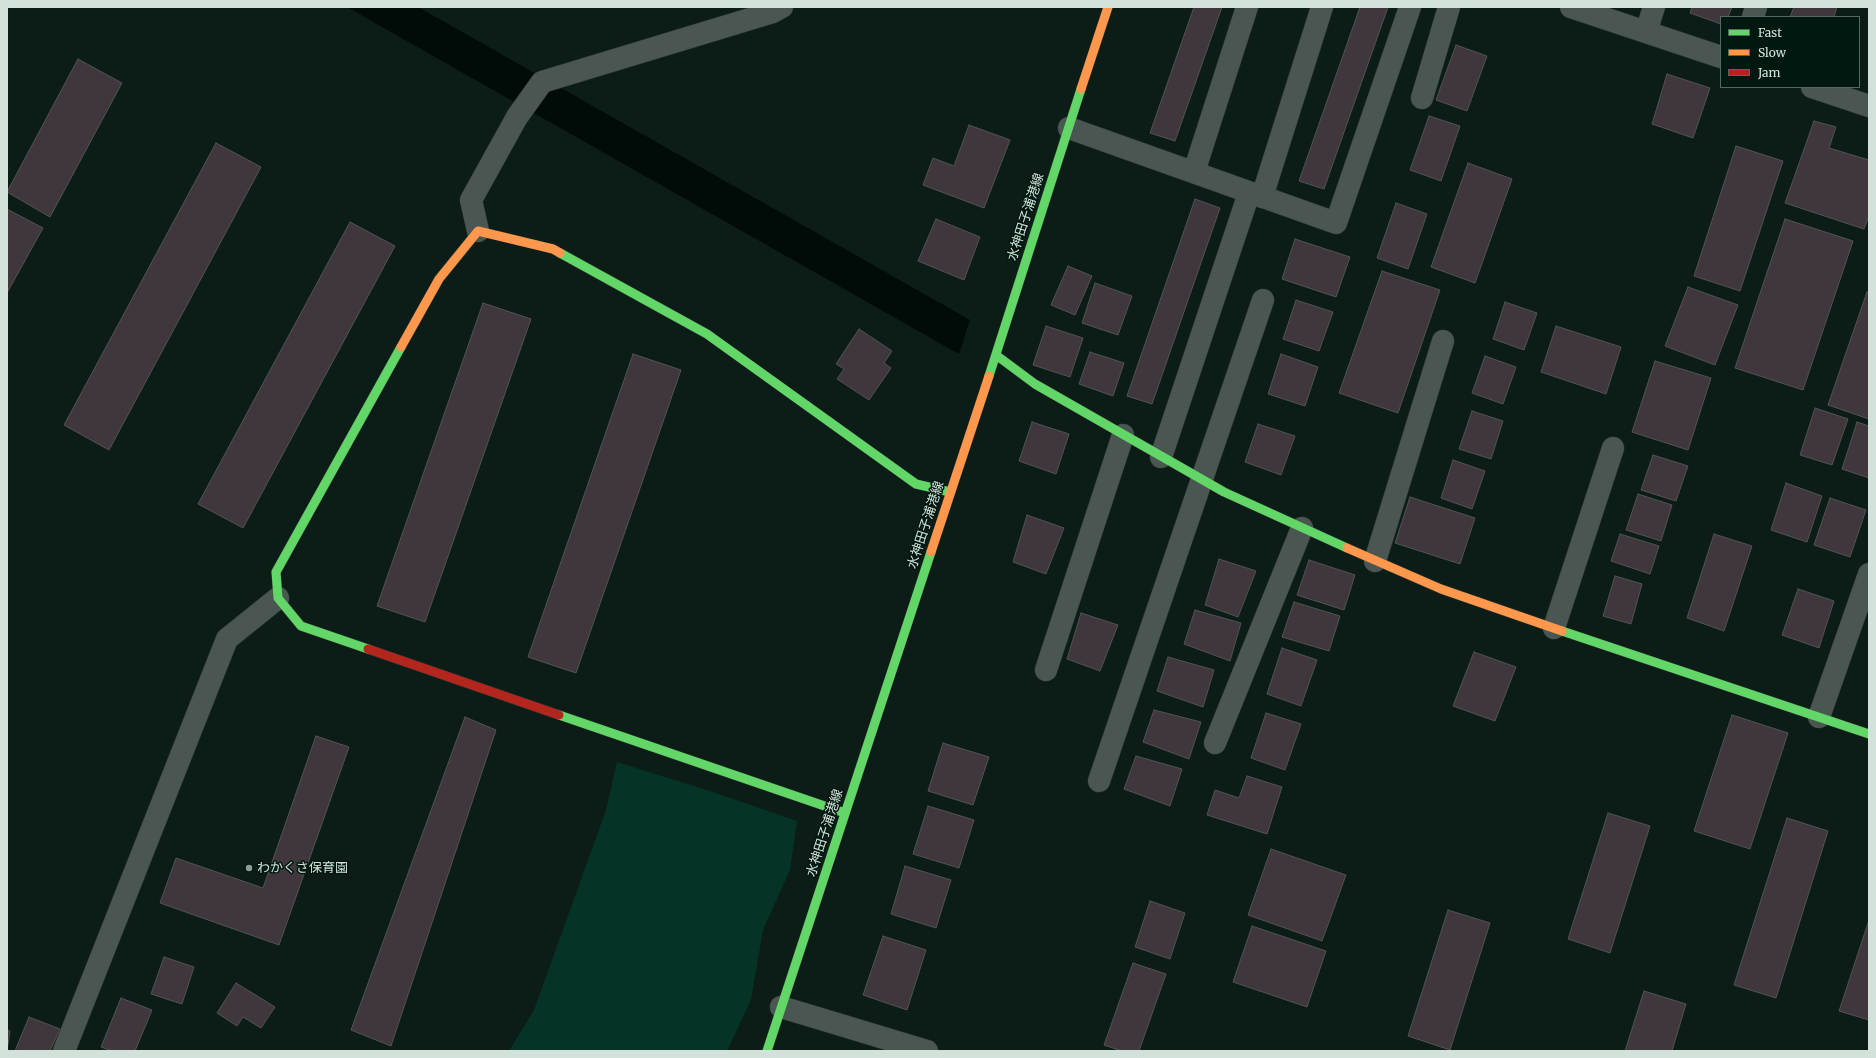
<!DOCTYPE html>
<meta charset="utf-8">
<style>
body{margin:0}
#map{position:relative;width:1876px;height:1058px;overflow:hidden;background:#0c1c16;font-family:Merriweather,serif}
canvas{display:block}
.frame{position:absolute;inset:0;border:8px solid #d2e2db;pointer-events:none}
.legend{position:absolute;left:1720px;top:16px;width:140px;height:72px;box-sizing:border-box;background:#00180f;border:1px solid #546961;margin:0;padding:5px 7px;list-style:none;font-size:12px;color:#d2e2db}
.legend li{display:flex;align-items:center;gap:8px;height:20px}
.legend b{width:20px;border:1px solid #546961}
</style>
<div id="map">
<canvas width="1876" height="1058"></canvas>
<div class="frame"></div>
<ul class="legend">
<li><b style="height:5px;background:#63d668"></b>Fast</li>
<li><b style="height:5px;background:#ff974d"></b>Slow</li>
<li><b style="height:5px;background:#b3261e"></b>Jam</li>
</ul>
</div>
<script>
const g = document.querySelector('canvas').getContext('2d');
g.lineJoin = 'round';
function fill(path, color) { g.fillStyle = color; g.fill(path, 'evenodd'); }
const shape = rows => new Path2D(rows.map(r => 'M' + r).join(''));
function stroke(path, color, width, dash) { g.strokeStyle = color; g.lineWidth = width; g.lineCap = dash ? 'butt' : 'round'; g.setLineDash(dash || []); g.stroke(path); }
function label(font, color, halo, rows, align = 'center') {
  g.font = font + ' Merriweather,"Noto Sans JP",serif'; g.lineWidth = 3; g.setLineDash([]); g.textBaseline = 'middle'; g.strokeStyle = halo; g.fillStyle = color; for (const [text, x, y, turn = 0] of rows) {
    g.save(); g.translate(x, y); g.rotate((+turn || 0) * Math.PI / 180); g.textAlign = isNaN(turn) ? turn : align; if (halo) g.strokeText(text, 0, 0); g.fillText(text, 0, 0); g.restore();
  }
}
const green = shape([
 [617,762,707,790,797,821,790,870,763,930,751,1000,727,1051,509,1051,534,1010,606,810]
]);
const water = shape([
 [347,7,418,7,970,320,959,354]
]);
const building = shape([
 [1194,7,1222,7,1175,141,1150,133,1194,7],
 [1360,7,1388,7,1324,189,1299,181,1360,7],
 [1692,7,1732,7,1728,17,1721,17,1721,24,1690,13,1692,7],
 [1794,7,1837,7,1834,17,1790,17,1794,7],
 [1456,45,1487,56,1467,111,1436,100,1456,45],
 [78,59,122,83,50,217,7,192,78,59],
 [1667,74,1710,88,1693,138,1652,124,1667,74],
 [1429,116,1460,126,1441,181,1410,170,1429,116],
 [1814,121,1836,127,1829,148,1869,160,1869,216,1864,229,1785,203,1814,121],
 [969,125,1010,140,984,208,923,185,933,158,954,166,969,125],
 [216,143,261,167,109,450,64,425,216,143],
 [1736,146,1783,161,1740,291,1694,276,1736,146],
 [1468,163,1512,179,1475,283,1431,267,1468,163],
 [1195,199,1220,208,1152,404,1127,396,1195,199],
 [1396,203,1427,214,1408,269,1377,258,1396,203],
 [7,209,43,228,7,293,7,209],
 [936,219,980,237,964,280,918,261,936,219],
 [1785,219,1853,241,1803,390,1735,368,1785,219],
 [350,222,395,246,243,528,198,504,350,222],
 [1295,239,1350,257,1336,297,1282,279,1295,239],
 [1068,266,1092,276,1075,315,1051,305,1068,266],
 [1382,271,1440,290,1398,413,1339,393,1382,271],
 [1095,283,1132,296,1118,335,1082,323,1095,283],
 [1688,287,1738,305,1715,365,1665,346,1688,287],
 [1867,292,1869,293,1869,419,1828,405,1867,292],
 [1296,300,1333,312,1319,351,1283,339,1296,300],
 [1505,302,1537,313,1524,350,1493,339,1505,302],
 [483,303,531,319,425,622,377,606,483,303],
 [1046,326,1083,338,1070,377,1033,365,1046,326],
 [1556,326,1621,347,1606,394,1541,372,1556,326],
 [859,329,892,351,884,363,891,368,869,400,837,379,844,369,836,364,859,329],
 [1090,352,1124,363,1113,396,1079,384,1090,352],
 [633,354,681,370,576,673,528,657,633,354],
 [1281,354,1318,367,1305,406,1268,394,1281,354],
 [1485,356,1516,367,1503,404,1472,393,1485,356],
 [1655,361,1711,378,1688,450,1632,432,1655,361],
 [1815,408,1848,419,1832,465,1800,455,1815,408],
 [1472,411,1503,421,1491,459,1459,449,1472,411],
 [1032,422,1069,434,1056,474,1019,461,1032,422],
 [1857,422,1869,426,1869,478,1842,469,1857,422],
 [1258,424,1295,436,1281,475,1245,462,1258,424],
 [1653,455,1688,466,1676,501,1641,490,1653,455],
 [1453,460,1485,471,1472,509,1441,498,1453,460],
 [1786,483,1822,496,1807,542,1771,530,1786,483],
 [1638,494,1672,505,1661,541,1626,530,1638,494],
 [1410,497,1475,518,1460,564,1395,543,1410,497],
 [1830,498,1866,510,1850,557,1814,545,1830,498],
 [1027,515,1064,528,1046,574,1013,562,1027,515],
 [1620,534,1659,546,1650,574,1611,561,1620,534],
 [1714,534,1752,546,1724,631,1687,618,1714,534],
 [1219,559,1256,571,1238,617,1205,605,1219,559],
 [1309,560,1355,575,1344,610,1297,595,1309,560],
 [1615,576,1642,584,1631,624,1603,616,1615,576],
 [1798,589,1834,601,1819,648,1782,635,1798,589],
 [1294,602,1340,616,1329,651,1282,637,1294,602],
 [1195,610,1241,623,1230,661,1184,644,1195,610],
 [1081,613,1118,625,1100,671,1067,659,1081,613],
 [1282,648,1317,660,1301,706,1267,694,1282,648],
 [1474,652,1516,667,1495,721,1453,706,1474,652],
 [1168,657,1214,670,1203,707,1157,691,1168,657],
 [1154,710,1201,722,1189,759,1143,742,1154,710],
 [1266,713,1301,724,1285,770,1251,758,1266,713],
 [1732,715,1788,733,1750,849,1694,831,1732,715],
 [465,717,496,730,391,1046,351,1030,465,717],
 [316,736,349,747,279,945,160,903,176,858,263,888,316,736],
 [943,743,989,757,973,805,928,791,943,743],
 [1136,756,1182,769,1170,806,1124,789,1136,756],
 [1247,776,1282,787,1267,834,1207,815,1215,790,1239,798,1247,776],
 [928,806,974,820,959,868,913,854,928,806],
 [1608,813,1650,826,1610,953,1568,939,1608,813],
 [1787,818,1828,831,1776,998,1734,985,1787,818],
 [1271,849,1346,875,1322,941,1248,915,1271,849],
 [905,866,951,880,936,928,891,914,905,866],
 [1150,901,1185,913,1170,959,1135,947,1150,901],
 [1448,910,1490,923,1450,1050,1408,1036,1448,910],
 [1869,920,1869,1020,1839,1011,1869,920],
 [1252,926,1326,951,1307,1007,1233,982,1252,926],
 [883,936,926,950,907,1010,863,995,883,936],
 [164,957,194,967,182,1004,151,994,164,957],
 [1133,963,1166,974,1139,1051,1122,1051,1104,1045,1133,963],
 [236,983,275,1007,261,1028,243,1017,237,1026,217,1013,236,983],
 [1644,991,1686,1004,1672,1051,1625,1051,1644,991],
 [121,998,152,1010,135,1051,112,1051,101,1047,121,998],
 [29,1017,60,1029,50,1051,15,1051,29,1017],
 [7,1030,10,1031,7,1051,7,1030]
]);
const street = shape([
 [1571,7,1721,57],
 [1753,17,1756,7],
 [1646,32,1654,7],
 [1812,87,1869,106],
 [1422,98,1449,7],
 [1069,128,1336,223,1410,7],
 [1194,172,1247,7],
 [1262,197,1322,7],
 [478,231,471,200,517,117,542,82,773,12,782,7],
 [1161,457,1249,193],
 [1375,561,1443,341],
 [1554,628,1613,448],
 [1046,670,1123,435],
 [1819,717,1869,574],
 [1215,743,1302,528],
 [1099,781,1263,300],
 [781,1007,927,1051],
 [64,1051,227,639,278,598]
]);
const fast = shape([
 [560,253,707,334,916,484,950,492],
 [996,355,1035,384,1224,492,1347,548],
 [989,376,1081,89],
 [1562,631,1869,734],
 [368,649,301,626,278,598,276,572,401,347],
 [559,715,845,813],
 [767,1051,931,552]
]);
const slow = shape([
 [1081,89,1108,7],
 [401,347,439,279,478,231,553,249,560,253],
 [1347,548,1441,589,1562,631],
 [931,552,989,376]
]);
const jam = shape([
 [368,649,559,715]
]);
const markers = [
 [249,868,4,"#8d9d96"]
];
const streetNames = [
 ["水神田子浦港線",1026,217,-72],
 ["水神田子浦港線",926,525,-72],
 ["水神田子浦港線",825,833,-72]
];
const poiNames = [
 ["わかくさ保育園",257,868]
];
fill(green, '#053426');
fill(water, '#010b07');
fill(building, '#3f373c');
stroke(building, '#525454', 1);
stroke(street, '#2c3632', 23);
stroke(fast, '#2c3632', 10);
stroke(slow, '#2c3632', 10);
stroke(jam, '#2c3632', 10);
stroke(street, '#4a5651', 22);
stroke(fast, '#63d668', 9);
stroke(slow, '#ff974d', 9);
stroke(jam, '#b3261e', 9);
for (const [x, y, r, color] of markers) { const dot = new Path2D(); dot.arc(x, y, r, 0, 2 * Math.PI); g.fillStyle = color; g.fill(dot); stroke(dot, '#00180f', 1.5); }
label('13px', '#d2e2db', '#00180f', streetNames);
label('13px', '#d2e2db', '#00180f', poiNames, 'left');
</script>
